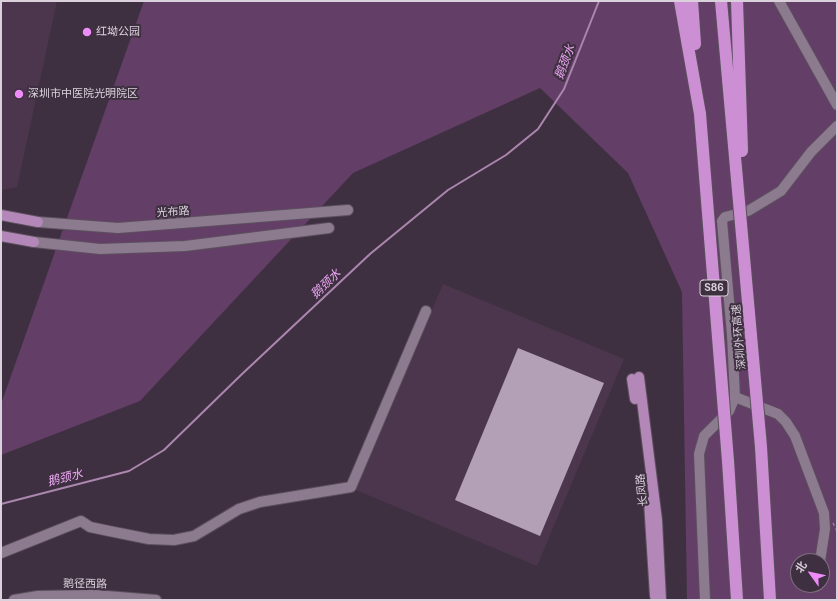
<!DOCTYPE html>
<meta charset="utf-8">
<style>
body{margin:0}
#map{position:relative;width:838px;height:601px;overflow:hidden;background:#3f3041;font-family:Inter,"Noto Sans SC",sans-serif}
canvas{display:block}
.frame{position:absolute;inset:0;border:2px solid #dbd1dc;pointer-events:none}
.north{position:absolute;left:790px;top:553px;width:40px;height:40px;box-sizing:border-box;background:#3f3041;border:1px solid #7d707f;border-radius:50%;rotate:303deg;font-size:11px;font-weight:700;line-height:16px;text-align:center;color:#dbd1dc}
.north::after{content:'';display:block;margin:auto;width:14px;height:18px;background:#ed8cf9;clip-path:polygon(50% 0,100% 100%,50% 72%,0 100%)}
</style>
<div id="map">
<canvas width="838" height="601"></canvas>
<div class="frame"></div>
<div class="north">北</div>
</div>
<script>
const g = document.querySelector('canvas').getContext('2d');
g.lineJoin = 'round';
function fill(path, color) { g.fillStyle = color; g.fill(path, 'evenodd'); }
const shape = rows => new Path2D(rows.map(r => 'M' + r).join(''));
function stroke(path, color, width, dash) { g.strokeStyle = color; g.lineWidth = width; g.lineCap = dash ? 'butt' : 'round'; g.setLineDash(dash || []); g.stroke(path); }
function label(font, color, halo, rows, align = 'center') {
  g.font = font + ' Inter,"Noto Sans SC",sans-serif'; g.lineWidth = 4; g.setLineDash([]); g.textBaseline = 'middle'; g.strokeStyle = halo; g.fillStyle = color; for (const [text, x, y, turn = 0] of rows) {
    g.save(); g.translate(x, y); g.rotate((+turn || 0) * Math.PI / 180); g.textAlign = isNaN(turn) ? turn : align; if (halo) g.strokeText(text, 0, 0); g.fillText(text, 0, 0); g.restore();
  }
}
const built = shape([
 [1,1,57,1,17,187,1,190],
 [443,284,624,359,537,566,356,490]
]);
const green = shape([
 [144,1,837,1,837,600,687,600,682,292,628,173,540,88,353,173,140,401,1,455,1,404],
 [798,561,822,561,822,585,798,585]
]);
const stream = shape([
 [1,504,129,471,164,450,241,375,370,254,448,190,506,155,538,129,564,89,599,1]
]);
const building = shape([
 [518,348,604,383,540,536,455,500]
]);
const path = shape([
 [833,523,837,531]
]);
const minor = shape([
 [779,1,837,105],
 [38,222,118,228,348,210],
 [34,242,100,249,185,246,329,228],
 [735,397,778,414,786,422,795,436,824,513,825,529,820,561],
 [1,553,81,521,90,527,109,531,149,539,174,540,194,536,239,509,260,502,351,487,426,311],
 [14,600,38,596,94,595,156,600],
 [705,600,699,454,704,436,729,411,735,397,732,335,722,221,725,217,748,211,781,191,811,152,837,126]
]);
const major = shape([
 [1,215,38,222],
 [1,236,34,242],
 [639,377,657,520,661,600],
 [632,379,635,399],
 [649,502,655,596]
]);
const highway = shape([
 [680,1,700,114],
 [692,1,695,44],
 [761,447,770,600],
 [728,461,737,600]
]);
const highwayBridge = shape([
 [721,1,761,447],
 [737,1,742,151],
 [700,114,728,461]
]);
const markers = [
 [87,32,5,"#ed8cf9"],
 [19,94,5,"#ed8cf9"]
];
const shields = [
 [714,288,28]
];
const shieldNames = [
 ["S86",714,288]
];
const poiNames = [
 ["红坳公园",96,32],
 ["深圳市中医院光明院区",28,94]
];
const streetNames = [
 ["光布路",173,212,-4],
 ["深圳外环高速",739,337,-95],
 ["长凤路",642,490,-96],
 ["鹅径西路",85,584,1]
];
const waterNames = [
 ["鹅颈水",565,62,-69],
 ["鹅颈水",326,284,-44],
 ["鹅颈水",65,478,-14]
];
fill(built, '#4b364d');
fill(green, '#633e67');
stroke(stream, '#ab87af', 2);
fill(building, '#b4a0b6');
stroke(minor, '#5c4f5e', 12);
stroke(major, '#5c4f5e', 12);
stroke(highway, '#5c4f5e', 14);
stroke(path, '#908391', 1.5, [3, 3]);
stroke(minor, '#8c7a8e', 10);
stroke(major, '#b387b8', 10);
stroke(highway, '#cd8fd4', 12);
stroke(highwayBridge, '#5c4f5e', 14, []);
stroke(highwayBridge, '#cd8fd4', 12);
for (const [x, y, r, color] of markers) { const dot = new Path2D(); dot.arc(x, y, r, 0, 2 * Math.PI); g.fillStyle = color; g.fill(dot); stroke(dot, '#3f3041', 1.5); }
for (const [x, y, w] of shields) { const box = new Path2D(); box.roundRect(x - w / 2, y - 8, w, 16, 3); g.fillStyle = '#3f3041'; g.fill(box); stroke(box, '#dbd1dc', 1); }
label('bold 10px', '#dbd1dc', null, shieldNames);
label('11px', '#dbd1dc', '#3f3041', poiNames, 'left');
label('11px', '#dbd1dc', '#3f3041', streetNames);
label('italic 12px', '#eca8f4', '#3f3041', waterNames);
</script>
